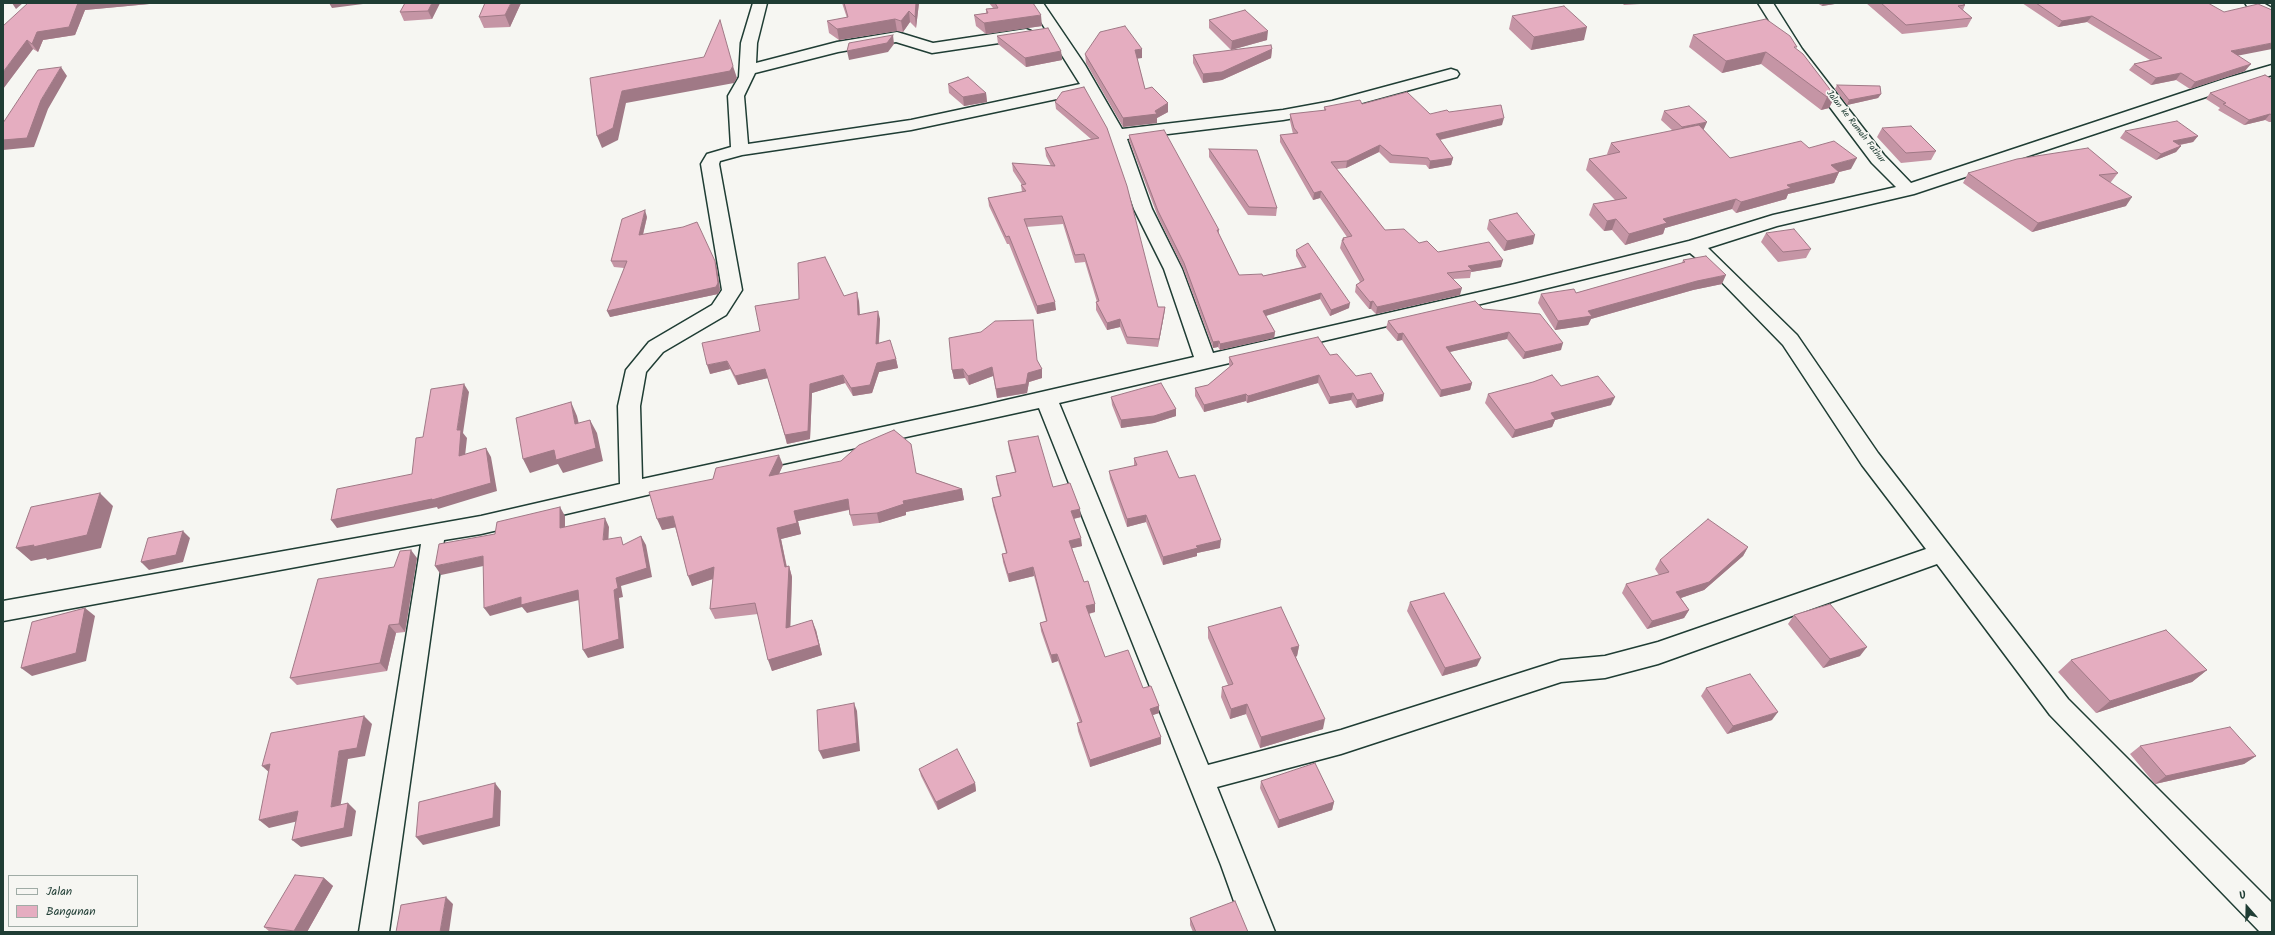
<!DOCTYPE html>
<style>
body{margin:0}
#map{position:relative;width:2275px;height:935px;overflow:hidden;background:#f6f6f2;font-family:Kalam,sans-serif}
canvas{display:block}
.frame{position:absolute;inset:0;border:4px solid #1f3d34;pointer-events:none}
.legend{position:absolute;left:8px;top:875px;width:130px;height:52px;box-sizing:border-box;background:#f6f6f2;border:1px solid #a0aca6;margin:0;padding:5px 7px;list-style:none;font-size:12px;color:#1f3d34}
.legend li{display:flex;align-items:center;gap:8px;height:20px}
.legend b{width:20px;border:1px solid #a0aca6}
.north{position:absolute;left:2227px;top:887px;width:40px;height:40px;-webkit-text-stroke:3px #f6f6f2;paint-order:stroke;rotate:340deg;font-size:11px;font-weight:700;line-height:16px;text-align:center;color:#1f3d34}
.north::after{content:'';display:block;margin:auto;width:14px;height:18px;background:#1f3d34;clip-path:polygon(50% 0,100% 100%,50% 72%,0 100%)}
</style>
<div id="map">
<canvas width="2275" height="935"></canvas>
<div class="frame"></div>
<ul class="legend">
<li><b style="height:5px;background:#f6f6f2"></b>Jalan</li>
<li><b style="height:11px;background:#e5adc0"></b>Bangunan</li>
</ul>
<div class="north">U</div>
</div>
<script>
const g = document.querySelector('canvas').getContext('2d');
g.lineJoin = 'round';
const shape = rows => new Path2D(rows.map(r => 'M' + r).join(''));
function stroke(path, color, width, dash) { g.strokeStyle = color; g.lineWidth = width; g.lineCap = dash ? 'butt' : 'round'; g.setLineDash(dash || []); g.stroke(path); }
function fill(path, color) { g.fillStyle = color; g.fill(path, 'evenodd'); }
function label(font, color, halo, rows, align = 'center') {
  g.font = font + ' Kalam,sans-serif'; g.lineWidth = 3.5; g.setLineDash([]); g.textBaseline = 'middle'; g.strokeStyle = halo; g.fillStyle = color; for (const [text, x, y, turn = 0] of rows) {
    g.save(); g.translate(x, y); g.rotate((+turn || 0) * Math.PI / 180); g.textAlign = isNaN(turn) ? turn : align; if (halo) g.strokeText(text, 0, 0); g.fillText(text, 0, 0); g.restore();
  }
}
const minor = shape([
 [753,3,767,3,757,43,756,63,837,42,897,32,933,43,1026,29,1031,31,1034,34,1031,37,1026,39,932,53,896,42,838,52,755,73,744,96,748,144,911,120,1080,84,1029,3,1043,3,1085,65,1122,129,1283,110,1332,101,1451,69,1457,71,1459,74,1457,77,1333,111,1283,120,1127,139,1152,209,1182,269,1213,353,1515,284,1689,241,1773,215,1896,187,1872,163,1790,54,1758,3,1773,3,1802,49,1884,155,1911,183,2227,78,2272,65,2272,75,1914,194,1777,226,1708,248,1797,335,1878,453,2068,699,2272,903,2272,932,2260,932,2050,715,1937,564,1658,664,1605,678,1561,682,1341,754,1217,787,1275,932,1245,932,1221,865,1039,408,732,475,481,534,444,540,389,932,359,932,421,544,3,621,3,601,481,516,620,484,618,406,626,370,649,342,712,305,722,290,701,164,707,154,731,147,728,96,739,77,741,43,753,3],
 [1085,93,1109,135,1134,209,1164,269,1194,357,980,406,642,479,640,406,646,372,663,352,726,315,742,290,719,164,720,161,742,155,911,130,1085,93],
 [1690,253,1707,267,1783,345,1862,465,1926,549,1658,642,1605,656,1561,660,1341,730,1208,765,1059,403,1515,296,1690,253],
 [2245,3,2263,3,2272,8,2272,18,2247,6,2245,3]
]);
const wall = shape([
 [28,3,160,3,85,10,75,35,43,40,38,52,33,49,3,89],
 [440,3,432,19,404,21,400,12],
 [521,3,510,27,484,28,479,17],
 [842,3,919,3,916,28,910,22,903,32,897,31,839,40,829,33,827,21,847,18],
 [989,3,1033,3,1042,26,986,34,976,26,974,15,986,13,986,9,993,8],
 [1622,3,1656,3,1624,5],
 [1817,3,1841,3,1822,6],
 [1866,3,1962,3,1965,5,1963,10,1972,18,1967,27,1902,34],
 [2022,3,2208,3,2238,56,2245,71,2190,89,2176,80,2151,85,2129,70,2134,64,2150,60,2087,22,2058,27],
 [1512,16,1584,40,1531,50,1509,29],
 [1209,20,1267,40,1231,50,1209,28],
 [1693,35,1796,49,1835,96,1829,108,1821,110,1761,64,1722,73,1689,47],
 [997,36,1061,51,1062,60,1026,67,998,44],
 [1272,49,1271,58,1222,80,1203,83,1193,63,1193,55],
 [1085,54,1142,58,1137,58,1145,89,1168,103,1168,112,1157,118,1157,123,1123,127,1086,63],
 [2272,79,2272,122,2269,122,2265,120,2244,125,2218,110,2220,108,2206,99,2210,93],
 [948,84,986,93,987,102,964,106,949,93],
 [1837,85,1881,94,1878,98,1847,105,1835,89],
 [1084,87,1158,307,1165,307,1164,315,1158,347,1127,344,1120,327,1107,330,1096,310,1096,302,1097,302,1085,262,1075,263,1063,224,1026,227,1056,310,1037,314,1009,244,1007,244,989,206,988,198,1022,192,1021,185,1022,185,1013,171,1012,163,1051,166,1046,156,1045,148,1091,139,1056,109,1055,102],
 [1362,104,1430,114,1449,112,1502,125,1440,140,1453,158,1451,165,1429,169,1426,165,1390,163,1379,152,1346,168,1337,169,1385,230,1419,243,1438,252,1501,267,1471,272,1470,278,1453,279,1460,295,1376,314,1371,309,1369,309,1355,292,1356,285,1360,282,1340,248,1342,240,1343,238,1347,237,1320,198,1313,200,1280,142,1280,135,1293,134,1290,121,1290,114,1324,111,1324,107],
 [1664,111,1704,130,1730,158,1809,148,1851,169,1839,172,1834,183,1788,194,1786,199,1736,213,1732,209,1665,228,1663,234,1625,245,1612,230,1604,231,1589,215,1593,204,1615,200,1586,170,1589,159,1608,155,1607,154,1611,143,1673,131,1661,120],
 [1882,128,1936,151,1931,160,1901,163,1877,137],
 [2125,131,2198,136,2193,142,2180,145,2181,146,2176,152,2156,160,2120,138],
 [1129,135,1219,230,1219,234,1239,275,1263,276,1302,267,1296,256,1296,250,1349,308,1330,316,1320,299,1266,316,1275,332,1274,338,1220,350,1218,347,1213,348,1183,268,1158,217,1129,140],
 [1209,149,1277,208,1276,216,1248,215,1209,157],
 [1968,173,2118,173,2111,182,2109,182,2126,206,2032,232,1963,183],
 [647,217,643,235,717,268,720,290,718,294,610,317,624,268,614,267,611,261],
 [1489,220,1533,244,1504,251,1487,229],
 [1766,233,1811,249,1806,258,1778,262,1761,242],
 [1683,260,1722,284,1693,290,1591,319,1588,325,1555,330,1538,303,1541,294,1576,293,1682,263],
 [844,296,859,301,860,315,880,319,879,343,896,359,898,368,879,372,872,393,853,396,845,383,812,393,810,439,787,444,768,378,738,385,730,369,710,374,760,331],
 [1483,309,1561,350,1523,359,1507,339,1450,352,1472,383,1470,390,1440,397,1402,340,1397,341,1386,328,1388,321],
 [1330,355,1356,376,1383,401,1356,408,1351,400,1329,404,1318,383,1247,403,1246,401,1204,412,1195,396,1195,388,1208,385,1230,367,1229,365,1229,357],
 [1037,360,1042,369,1042,378,1029,382,1027,393,997,398,993,376,969,385,965,378,954,379,952,370],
 [1488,394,1611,405,1555,420,1552,427,1512,438,1485,403],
 [1111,397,1176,409,1176,416,1154,423,1121,428,1112,405],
 [1008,441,1053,487,1081,517,1074,519,1082,546,1072,548,1084,582,1095,604,1095,612,1089,614,1105,657,1143,688,1159,706,1159,713,1153,715,1161,744,1090,767,1078,731,1077,723,1080,723,1058,661,1052,663,1041,631,1040,623,1046,621,1034,576,1009,582,1003,562,1002,554,1006,553,993,506,992,498,1000,496,997,484,996,476,1015,472,1009,450],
 [1134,458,1179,478,1220,548,1197,553,1197,556,1163,565,1146,522,1127,527,1110,479,1109,471,1134,466],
 [783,465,779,474,917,473,962,489,964,500,906,512,906,515,879,523,853,526,850,515,849,510,798,521,801,534,781,539,787,567,789,566,792,577,790,626,816,630,822,655,772,671,758,614,715,619,710,609,713,579,692,586,675,527,662,530],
 [1748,547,1743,556,1704,590,1681,598,1689,610,1684,618,1647,629,1622,593,1626,584,1659,575,1655,569,1660,560],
 [417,558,405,632,396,633,387,671,297,685,290,678,394,567],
 [1410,602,1477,666,1442,676,1407,611],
 [1794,615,1860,656,1823,668,1788,624],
 [1208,627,1299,646,1297,656,1296,657,1323,729,1260,748,1246,714,1230,719,1221,697,1222,687,1228,685,1208,638],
 [2071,660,2207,670,2192,682,2096,713,2058,672],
 [1706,688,1772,720,1727,734,1701,696],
 [2140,746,2256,756,2244,764,2155,784,2130,754],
 [919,769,975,783,976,791,938,810,921,776],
 [1261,781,1334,802,1332,810,1278,828,1260,788],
 [324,878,333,886,307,932,270,932,264,927],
 [1190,918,1248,932,1193,932,1190,925]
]);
const shadedWall = shape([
 [12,3,23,3,16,9],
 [78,3,160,3,85,10,75,35,43,40,38,52,32,44,37,32],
 [329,3,363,3,363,4,332,8],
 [432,3,440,3,432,19,428,11],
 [511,3,521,3,510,27,505,15],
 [916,3,919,3,916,28,915,17],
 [1823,3,1841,3,1822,6],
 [909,11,910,22,903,32,901,21],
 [1041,15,1042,26,986,34,984,23],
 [2092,16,2087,22,2058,27,2062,21],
 [895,19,897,31,839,40,837,29],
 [1587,27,1584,40,1531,50,1534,37],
 [1268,31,1267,40,1231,50,1232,41],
 [893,35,894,44,888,52,849,60,847,51],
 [27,40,33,49,3,89,3,72],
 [2272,43,2272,49,2226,58,2231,51],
 [1142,49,1142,58,1135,59,1135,50],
 [1272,49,1271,58,1222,80,1203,83,1203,74],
 [1061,51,1062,60,1026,67,1025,58],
 [1766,52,1761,64,1722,73,1726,61],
 [2251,64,2245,71,2190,89,2195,82],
 [733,66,737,78,734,83,626,103,618,140,602,148,597,136,622,91],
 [61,67,67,76,48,109,34,147,3,150,3,140,41,100],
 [2181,73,2176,80,2151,85,2156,78],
 [986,93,987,102,964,106,963,97],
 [1881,94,1878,98,1847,105,1849,100],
 [1835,96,1829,108,1821,110,1827,97],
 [1168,103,1168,112,1157,118,1157,123,1123,127,1123,118,1155,111],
 [2270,114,2265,120,2244,125,2249,120],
 [1504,118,1502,125,1434,141,1436,134],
 [1707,122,1703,131,1678,136,1682,127],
 [2198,136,2193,142,2168,147,2173,141],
 [1380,145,1379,152,1346,168,1347,161],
 [2181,146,2176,152,2156,160,2161,154],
 [1453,158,1451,165,1429,169,1430,161],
 [1857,158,1851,169,1839,172,1834,183,1788,194,1786,199,1736,213,1741,202,1787,185,1831,165],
 [1321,191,1320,198,1313,200,1314,193],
 [2132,197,2126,206,2032,232,2038,223],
 [1736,199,1732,209,1665,228,1663,234,1625,245,1629,234,1663,219],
 [645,210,647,217,641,242,639,235],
 [1616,219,1612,230,1604,231,1607,221],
 [1535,235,1533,244,1504,251,1507,241],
 [1503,260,1501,267,1471,272,1472,270,1468,266],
 [715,261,717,268,720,290,718,294,610,317,607,311],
 [1726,275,1722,284,1693,290,1591,319,1588,325,1555,330,1558,321,1588,311,1697,281],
 [1462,288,1460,295,1376,314,1377,307],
 [857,292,859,301,860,323,858,315],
 [1321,293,1320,299,1262,317,1263,311],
 [1373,301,1371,309,1369,309,1370,302],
 [1055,302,1056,310,1037,314,1037,306],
 [1350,303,1349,308,1330,316,1331,310],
 [1165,307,1164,315,1158,347,1159,339],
 [878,311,880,319,878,352,876,344],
 [1120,319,1120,327,1107,330,1107,323],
 [1275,332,1274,338,1220,350,1220,344],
 [1509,332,1507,339,1445,353,1446,347],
 [1403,333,1402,340,1397,341,1398,334],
 [1219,341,1218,347,1213,348,1213,342],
 [1563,343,1561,350,1523,359,1525,352],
 [896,359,898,368,879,372,872,393,853,396,851,388,877,363],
 [727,361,730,369,710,374,707,365],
 [992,367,993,376,969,385,968,376],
 [765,369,768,378,738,385,735,376],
 [963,369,965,378,954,379,952,370],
 [1042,369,1042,378,1029,382,1027,393,997,398,996,389,1028,373],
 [843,375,845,383,812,393,810,439,787,444,785,435,810,384],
 [1319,375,1318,383,1247,403,1248,396],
 [1472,383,1470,390,1440,397,1441,390],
 [464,384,469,392,463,433,467,438,464,465,459,456,457,430],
 [1353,393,1351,400,1329,404,1330,397],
 [1246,394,1246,401,1204,412,1204,405],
 [1384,394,1383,401,1356,408,1357,400],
 [1615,397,1611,405,1555,420,1552,427,1512,438,1515,430,1551,413],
 [571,402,577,416,582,437,575,424],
 [1176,409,1176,416,1154,423,1121,428,1121,420],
 [590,420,597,433,603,461,563,473,558,464,530,473,523,459],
 [486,448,491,457,497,491,438,509,437,507,337,528,331,520],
 [779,455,783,465,773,487,769,476],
 [962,489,964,500,906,512,906,515,879,523,877,513,903,501],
 [100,493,113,506,101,548,47,560,46,558,31,561,16,548],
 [848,499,851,509,798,521,801,534,781,539,788,574,789,566,792,577,790,638,786,628,785,567,777,528,794,511],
 [560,507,565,516,565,537,560,528],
 [1080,509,1081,517,1072,519,1071,511],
 [1146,515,1146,522,1127,527,1127,519],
 [673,516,677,527,662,530,657,519],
 [605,518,609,527,608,549,603,540],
 [183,531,190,538,183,562,149,570,141,562],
 [641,536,646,545,652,577,621,586,623,597,619,598,624,648,588,658,583,650,616,578],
 [1081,538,1082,546,1069,549,1069,541],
 [1221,540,1220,548,1197,553,1197,556,1163,565,1163,557,1196,546],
 [1748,547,1743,556,1704,590,1672,601,1676,592],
 [411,550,417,558,405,632,399,624],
 [483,556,488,565,441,575,435,566],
 [714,567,718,577,692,586,688,576],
 [1033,567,1034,576,1009,582,1008,574],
 [578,590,583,599,527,613,522,607,490,616,484,608,521,597],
 [1095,604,1095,612,1086,614,1086,606],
 [85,608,95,616,86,661,32,676,21,668],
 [1689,610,1684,618,1647,629,1652,621],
 [812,620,816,630,822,655,772,671,768,660],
 [389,625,396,633,387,671,380,663],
 [1299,646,1297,656,1289,659,1291,648],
 [1867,647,1860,656,1823,668,1830,659],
 [1057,654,1058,661,1052,663,1051,655],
 [1481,658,1477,666,1442,676,1445,668],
 [2207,670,2192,682,2096,713,2110,701],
 [854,703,857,711,860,751,823,759,819,751],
 [1247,704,1246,714,1230,719,1231,709],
 [1159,706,1159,713,1150,716,1150,709],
 [1778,712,1772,720,1727,734,1733,726],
 [364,716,372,724,365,756,348,759,339,815,331,807,339,751],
 [1325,719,1323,729,1260,748,1261,737],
 [1161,737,1161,744,1090,767,1090,760],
 [2256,756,2244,764,2155,784,2166,776],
 [270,764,271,774,262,766],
 [495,783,501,791,500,826,423,845,416,837],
 [975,783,976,791,938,810,936,802],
 [1334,802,1332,810,1278,828,1279,820],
 [348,803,356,811,352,836,301,847,292,840],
 [298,811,307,819,269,828,259,820],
 [324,878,333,886,307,932,295,932,294,931],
 [446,897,453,904,449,932,440,932]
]);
const building = shape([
 [28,3,78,3,69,27,37,32,32,44,27,40,3,72,3,26,28,3],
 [405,3,432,3,428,11,400,12,405,3],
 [485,3,511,3,505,15,479,17,485,3],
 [844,3,916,3,915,17,909,11,901,21,895,19,837,29,827,21,848,17,844,3],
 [995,3,1033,3,1041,15,984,23,974,15,988,13,986,9,998,8,995,3],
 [1881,3,1962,3,1965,5,1958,6,1972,18,1906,25,1881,3],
 [2036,3,2208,3,2224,12,2258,4,2272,10,2272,43,2231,51,2251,64,2195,82,2181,73,2156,78,2134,64,2162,58,2092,16,2062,21,2036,3],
 [1564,6,1587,27,1534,37,1512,16,1564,6],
 [1245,10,1268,31,1232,41,1209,20,1245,10],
 [1766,19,1790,36,1797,47,1794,47,1803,54,1835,96,1827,97,1766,52,1726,61,1693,35,1766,19],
 [720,20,733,66,730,71,622,91,613,128,597,136,590,78,704,57,720,20],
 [1125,26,1142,49,1135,50,1145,89,1152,87,1168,103,1155,111,1157,114,1123,118,1085,54,1100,32,1125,26],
 [1048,28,1061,51,1025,58,997,36,1048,28],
 [893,35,887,43,847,51,849,43,893,35],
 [1271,45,1272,49,1222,72,1203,74,1193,55,1271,45],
 [61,67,41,100,27,138,3,140,3,123,38,70,61,67],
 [2265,75,2272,79,2272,115,2270,114,2249,120,2223,104,2226,103,2210,93,2265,75],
 [968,77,986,93,963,97,948,84,968,77],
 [1837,85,1880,86,1881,94,1849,100,1837,85],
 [1084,87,1107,128,1127,186,1158,307,1165,307,1159,339,1127,337,1120,319,1107,323,1096,302,1099,301,1084,254,1075,255,1062,216,1024,219,1055,302,1037,306,1009,236,1006,237,988,198,1026,191,1021,185,1026,184,1012,163,1055,166,1045,148,1099,138,1055,102,1062,92,1084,87],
 [1407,92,1430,114,1447,110,1449,112,1501,105,1504,118,1436,134,1453,158,1430,161,1428,158,1392,155,1380,145,1347,161,1331,162,1385,230,1404,229,1419,243,1427,241,1438,252,1489,242,1503,260,1468,266,1472,270,1447,273,1462,288,1377,307,1373,301,1370,302,1356,285,1364,280,1342,240,1344,240,1343,238,1352,236,1321,191,1314,193,1280,135,1298,133,1294,128,1290,114,1326,110,1324,107,1360,100,1362,104,1407,92],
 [1689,106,1707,122,1682,127,1664,111,1689,106],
 [2177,121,2198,136,2173,141,2181,146,2161,154,2125,131,2177,121],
 [1699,125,1730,158,1801,141,1809,148,1834,141,1857,158,1831,165,1839,172,1787,185,1791,188,1741,202,1736,199,1663,219,1667,223,1629,234,1616,219,1607,221,1593,204,1627,198,1589,159,1620,152,1611,143,1699,125],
 [1911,126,1936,151,1906,153,1882,128,1911,126],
 [1164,130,1219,230,1217,230,1239,275,1262,274,1263,276,1306,267,1296,250,1308,243,1350,303,1331,310,1321,293,1263,311,1275,332,1220,344,1219,341,1213,342,1184,263,1158,211,1129,135,1164,130],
 [2088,148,2118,173,2099,175,2132,197,2038,223,1968,173,2017,159,2088,148],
 [1209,149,1257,150,1277,208,1249,207,1209,149],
 [645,210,639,235,683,227,697,222,715,261,718,283,716,287,607,311,627,261,611,261,622,219,645,210],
 [1517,213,1535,235,1507,241,1489,220,1517,213],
 [1794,229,1811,249,1783,252,1766,233,1794,229],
 [1706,256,1726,275,1697,281,1588,311,1592,316,1558,321,1541,294,1574,289,1576,293,1685,262,1683,260,1706,256],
 [825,257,844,296,857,292,858,315,878,311,876,344,890,340,896,359,877,363,870,385,851,388,843,375,810,384,808,431,785,435,765,369,735,376,727,361,707,365,702,343,760,331,755,306,799,299,798,263,825,257],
 [1475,301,1483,309,1540,314,1563,343,1525,352,1509,332,1446,347,1472,383,1441,390,1403,333,1398,334,1388,321,1475,301],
 [1033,320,1037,360,1042,369,1028,373,1026,384,996,389,992,367,968,376,963,369,952,370,949,338,981,332,995,321,1033,320],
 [1318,337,1330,355,1337,354,1356,376,1371,373,1384,394,1357,400,1353,393,1330,397,1319,375,1248,396,1246,394,1204,405,1195,388,1208,385,1233,364,1229,357,1318,337],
 [1552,375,1561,386,1598,376,1615,397,1551,413,1555,419,1515,430,1488,394,1533,382,1552,375],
 [1161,383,1176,409,1154,416,1121,420,1111,397,1161,383],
 [464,384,457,430,461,430,459,456,486,448,491,483,432,500,432,499,331,520,337,489,412,474,416,438,423,437,431,389,464,384],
 [571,402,575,424,590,420,596,448,556,460,554,450,523,459,516,418,571,402],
 [894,430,911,444,916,473,962,489,903,501,904,504,877,513,850,515,848,499,794,511,797,523,777,528,785,567,789,566,786,628,812,620,819,645,768,660,755,603,710,609,714,567,688,576,673,516,657,519,649,492,713,479,716,468,779,455,769,476,841,461,859,445,894,430],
 [1038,436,1053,487,1070,483,1080,509,1071,511,1081,538,1069,541,1084,582,1088,581,1095,604,1086,606,1105,657,1128,650,1143,688,1151,686,1159,706,1150,709,1161,737,1090,760,1077,723,1082,722,1057,654,1051,655,1040,623,1047,621,1033,567,1008,574,1002,554,1007,553,992,498,1001,496,996,476,1016,472,1008,441,1038,436],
 [1167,451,1179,478,1195,475,1221,540,1196,546,1198,548,1163,557,1146,515,1127,519,1109,471,1137,465,1134,458,1167,451],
 [100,493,87,535,33,547,34,545,16,548,31,507,100,493],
 [560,507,560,528,605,518,603,540,621,537,623,545,641,536,647,568,616,578,618,588,614,590,619,639,583,650,578,590,521,605,521,597,484,608,483,556,435,566,439,544,495,534,497,522,560,507],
 [1708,519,1748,547,1709,582,1676,592,1689,610,1652,621,1626,584,1669,572,1660,560,1708,519],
 [183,531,176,555,141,562,148,538,183,531],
 [411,550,399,624,389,625,380,663,290,678,318,579,394,567,400,551,411,550],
 [1444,593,1481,658,1445,668,1410,602,1444,593],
 [1830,604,1867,647,1830,659,1794,615,1830,604],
 [1281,607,1299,646,1291,648,1325,719,1261,737,1247,704,1231,709,1222,687,1233,684,1208,627,1281,607],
 [85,608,76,653,21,668,32,622,85,608],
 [2166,630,2207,670,2110,701,2071,660,2166,630],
 [1750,674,1778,712,1733,726,1706,688,1750,674],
 [854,703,857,743,819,751,817,710,854,703],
 [364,716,357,748,339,751,331,807,348,803,344,828,292,840,298,811,259,820,270,764,262,766,271,733,364,716],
 [2230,727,2256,756,2166,776,2140,746,2230,727],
 [957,749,975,783,936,802,919,769,957,749],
 [1315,763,1334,802,1279,820,1261,781,1315,763],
 [495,783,493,818,416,837,419,802,495,783],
 [295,875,324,878,294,931,264,927,295,875],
 [446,897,440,932,396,932,401,905,446,897],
 [1235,901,1248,932,1196,932,1190,918,1235,901]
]);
const farStreetnames = [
 ["Jalan ke Rumah Fathur",1855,127,52]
];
stroke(minor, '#1f3d34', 3);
fill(minor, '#f6f6f2');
fill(wall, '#c595a5');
fill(shadedWall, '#a07986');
fill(building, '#e5adc0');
stroke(building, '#a07986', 1);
label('9px', '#1f3d34', '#f6f6f2', farStreetnames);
</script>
